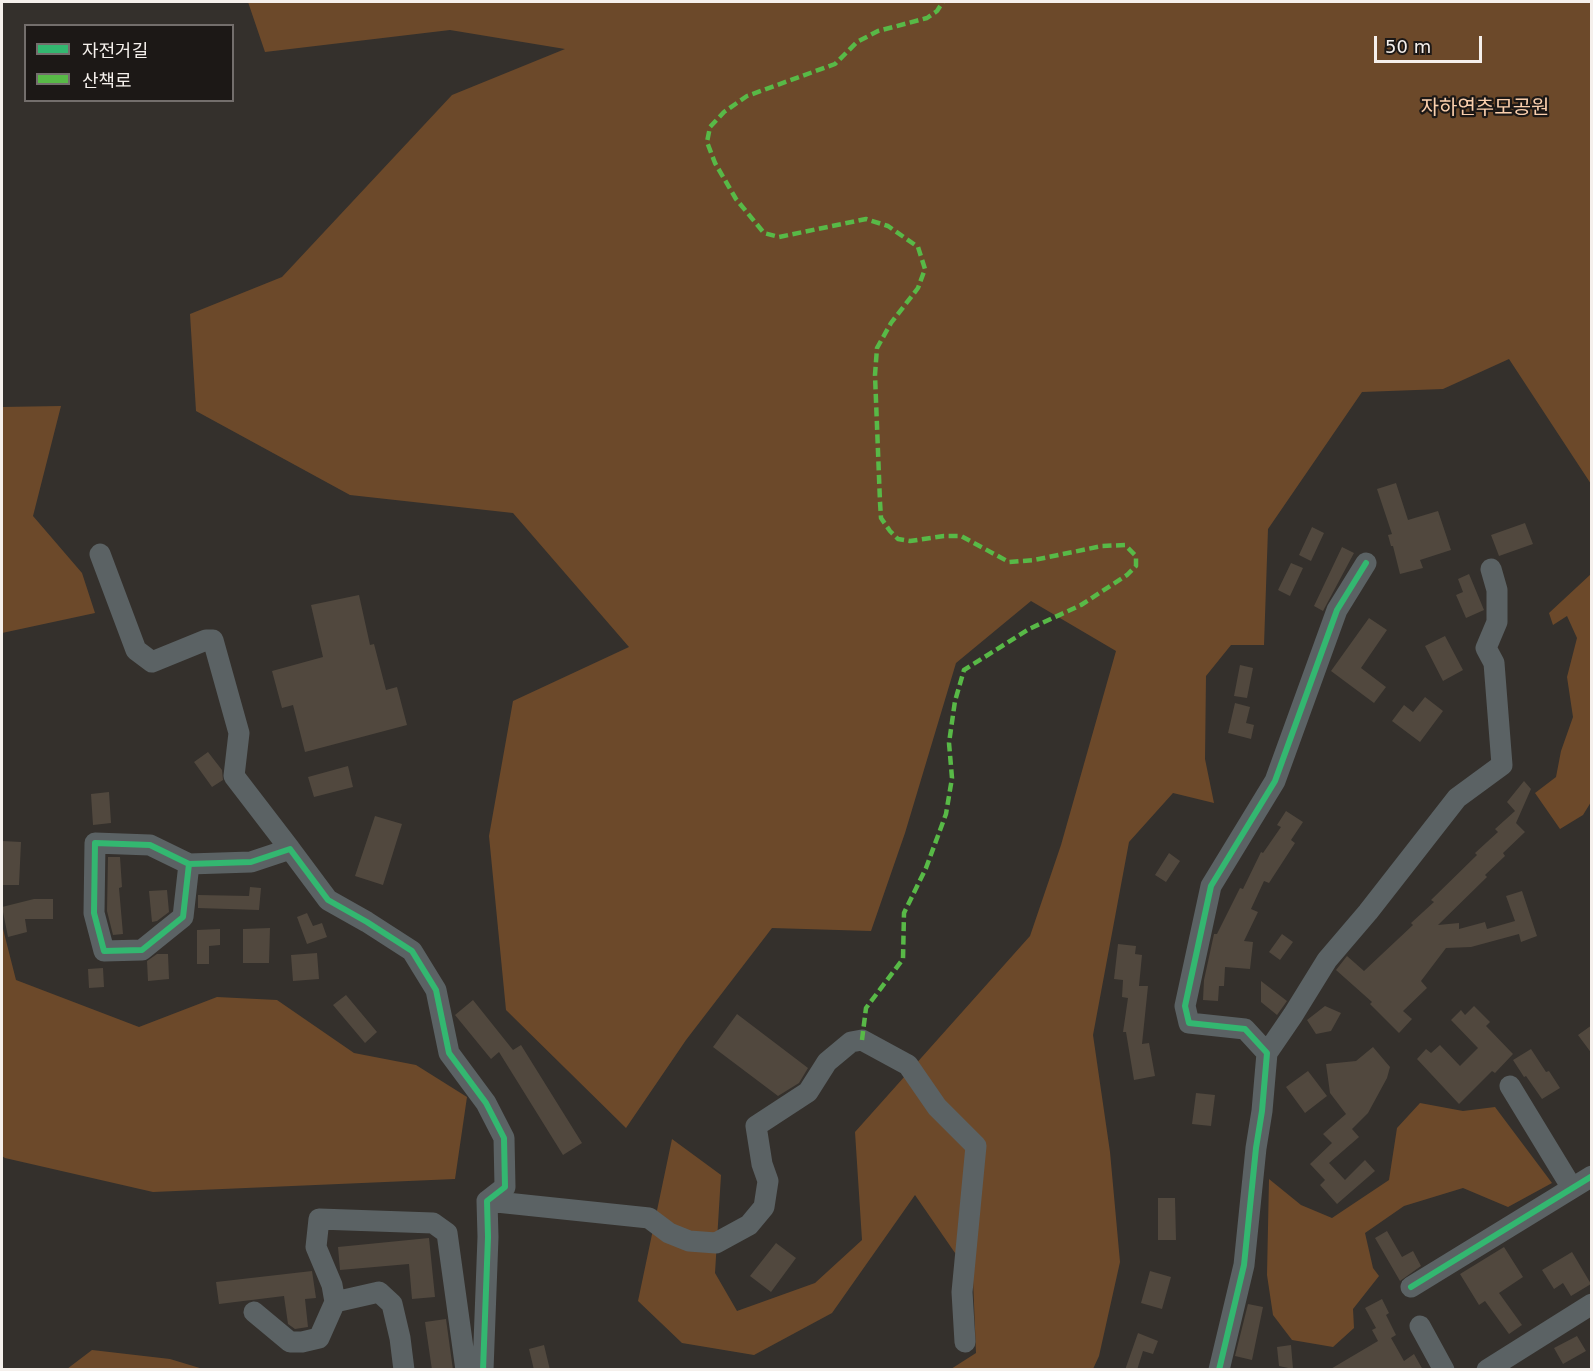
<!DOCTYPE html>
<meta charset="utf-8">
<style>
body{margin:0}
#map{position:relative;width:1593px;height:1371px;overflow:hidden;background:#34302c;font-family:"DejaVu Sans","Noto Sans KR",sans-serif}
canvas{display:block}
.frame{position:absolute;inset:0;border:3px solid #f5f0ec;pointer-events:none}
.legend{position:absolute;left:24px;top:24px;width:210px;height:78px;box-sizing:border-box;background:#1c1816;border:2px solid #736e6c;margin:0;padding:8px 10px;list-style:none;font-size:18px;color:#f5f0ec}
.legend li{display:flex;align-items:center;gap:12px;height:30px}
.legend b{width:30px;border:2px solid #736e6c}
.scale{position:absolute;left:1374px;top:36px;width:108px;height:27px;box-sizing:border-box;border:3px solid #f5f0ec;border-top:0;padding-left:8px;font-size:18px;line-height:21px;white-space:nowrap;color:#f5f0ec;-webkit-text-stroke:4px #1c1816;paint-order:stroke}
</style>
<div id="map">
<canvas width="1593" height="1371"></canvas>
<div class="frame"></div>
<ul class="legend">
<li><b style="height:8px;background:#33b770"></b>자전거길</li>
<li><b style="height:8px;background:#58b947"></b>산책로</li>
</ul>
<div class="scale">50 m</div>
</div>
<script>
const g = document.querySelector('canvas').getContext('2d');
g.lineJoin = 'round';
function fill(path, color) { g.fillStyle = color; g.fill(path, 'evenodd'); }
const shape = rows => new Path2D(rows.map(r => 'M' + r).join(''));
function stroke(path, color, width, dash) { g.strokeStyle = color; g.lineWidth = width; g.lineCap = dash ? 'butt' : 'round'; g.setLineDash(dash || []); g.stroke(path); }
function label(font, color, halo, rows, align = 'center') {
  g.font = font + ' "DejaVu Sans","Noto Sans KR",sans-serif'; g.lineWidth = 4.5; g.setLineDash([]); g.textBaseline = 'middle'; g.strokeStyle = halo; g.fillStyle = color; for (const [text, x, y, turn = 0] of rows) {
    g.save(); g.translate(x, y); g.rotate((+turn || 0) * Math.PI / 180); g.textAlign = isNaN(turn) ? turn : align; if (halo) g.strokeText(text, 0, 0); g.fillText(text, 0, 0); g.restore();
  }
}
const green = shape([
 [248,2,1591,2,1591,484,1509,359,1443,389,1362,392,1268,529,1264,645,1231,645,1206,676,1205,759,1214,803,1173,793,1129,842,1093,1035,1110,1152,1120,1262,1099,1356,1093,1369,951,1369,976,1353,973,1279,915,1195,832,1313,754,1355,682,1343,638,1301,672,1139,721,1175,715,1273,737,1311,815,1283,862,1240,855,1132,1030,936,1061,845,1116,651,1031,601,956,663,905,833,871,931,772,928,686,1040,626,1128,506,1010,489,836,513,701,629,647,513,513,350,495,196,411,190,314,282,277,452,95,565,49,450,30,265,52],
 [61,406,33,516,82,573,95,613,2,633,2,407],
 [1591,574,1591,802,1583,815,1560,829,1535,793,1556,777,1561,751,1573,717,1567,677,1577,638,1567,616,1553,625,1549,613],
 [2,925,16,980,139,1027,217,997,277,1000,354,1053,416,1065,467,1097,455,1179,153,1192,5,1158,2,1156],
 [1420,1103,1463,1111,1495,1107,1552,1183,1508,1207,1463,1188,1404,1206,1365,1233,1373,1268,1379,1276,1353,1309,1354,1328,1333,1347,1292,1340,1273,1315,1267,1275,1269,1179,1301,1205,1332,1218,1389,1180,1397,1128],
 [92,1350,170,1359,203,1369,67,1369]
]);
const building = shape([
 [1396,483,1408,520,1438,511,1451,550,1420,560,1423,568,1400,574,1393,546,1391,546,1388,535,1392,534,1377,489],
 [1525,523,1533,544,1499,556,1491,535],
 [1312,527,1324,533,1311,561,1299,555],
 [1342,547,1354,553,1323,611,1314,606],
 [1291,563,1303,568,1290,596,1278,590],
 [1469,574,1484,610,1466,618,1456,595,1463,592,1458,579],
 [359,595,370,645,374,644,386,690,397,687,407,725,305,752,293,705,282,708,272,671,323,657,311,605],
 [1369,618,1387,630,1361,668,1386,687,1374,703,1331,671],
 [1445,636,1463,670,1443,681,1425,646],
 [1240,665,1253,668,1247,698,1234,696],
 [1425,697,1443,711,1420,742,1392,721,1404,705,1413,712],
 [1235,703,1250,707,1246,723,1254,725,1251,739,1228,733],
 [208,752,222,770,223,780,212,787,194,762],
 [348,766,353,787,314,797,308,777],
 [1524,781,1531,789,1516,823,1525,832,1503,853,1505,856,1485,875,1487,877,1438,925,1459,923,1459,929,1485,922,1487,929,1515,921,1506,896,1522,891,1537,936,1521,942,1519,934,1471,947,1446,948,1421,981,1427,988,1403,1011,1412,1019,1399,1033,1370,1004,1372,1002,1336,970,1347,956,1364,971,1413,925,1411,923,1434,902,1431,900,1477,855,1475,853,1498,832,1495,829,1515,811,1507,802],
 [109,792,111,823,93,825,91,794],
 [1286,811,1303,822,1291,840,1295,843,1269,883,1264,881,1251,909,1258,912,1244,941,1253,942,1250,969,1225,967,1224,986,1219,986,1218,1001,1203,1000,1204,980,1214,934,1217,934,1240,888,1243,889,1261,852,1263,853,1281,827,1277,825],
 [375,816,402,824,383,885,355,876],
 [2,841,21,842,19,885,2,885],
 [1169,853,1180,861,1166,882,1155,875],
 [108,857,120,857,122,887,119,888,123,934,113,935,107,911],
 [250,887,261,888,259,910,198,908,198,895,249,896],
 [167,890,169,912,157,921,152,922,149,891],
 [34,899,53,899,53,919,25,919,27,932,8,937,2,907],
 [307,913,313,926,322,923,327,937,307,944,297,917],
 [270,928,269,963,243,963,243,929],
 [220,929,220,945,209,946,209,964,197,964,197,930],
 [1282,934,1293,942,1280,960,1269,952],
 [1118,944,1136,946,1135,954,1142,955,1139,986,1148,986,1142,1044,1149,1043,1155,1076,1134,1080,1126,1032,1123,1032,1128,998,1122,997,1123,980,1114,979],
 [317,953,319,979,293,981,291,955],
 [157,954,168,954,169,979,148,981,147,961],
 [103,968,104,987,89,988,88,969],
 [1261,981,1287,1001,1277,1015,1261,1002],
 [346,995,377,1032,365,1043,333,1005],
 [473,1000,513,1050,521,1045,582,1143,563,1155,499,1052,491,1059,455,1015],
 [1325,1006,1341,1013,1331,1031,1316,1034,1307,1020],
 [1474,1006,1490,1022,1486,1026,1513,1054,1495,1073,1492,1071,1459,1104,1417,1059,1426,1049,1431,1053,1440,1045,1460,1066,1478,1048,1451,1020,1461,1010,1465,1015],
 [737,1014,808,1068,799,1083,778,1096,713,1047],
 [1592,1025,1592,1054,1578,1035],
 [1373,1047,1390,1067,1387,1078,1368,1113,1352,1129,1359,1137,1329,1163,1345,1180,1365,1160,1375,1171,1337,1204,1320,1185,1325,1180,1310,1164,1332,1143,1323,1134,1346,1114,1330,1093,1326,1064,1356,1061],
 [1531,1049,1546,1072,1549,1071,1560,1088,1542,1099,1526,1076,1524,1077,1513,1060],
 [1308,1071,1327,1096,1305,1113,1286,1087],
 [1196,1093,1215,1095,1211,1126,1192,1124],
 [1158,1198,1175,1198,1176,1240,1158,1240],
 [1387,1231,1402,1257,1413,1251,1421,1266,1400,1281,1375,1238],
 [429,1238,435,1297,412,1299,409,1264,340,1270,338,1247],
 [776,1243,796,1258,771,1292,750,1276],
 [1504,1247,1523,1277,1499,1293,1522,1325,1509,1334,1485,1301,1479,1305,1460,1274],
 [1572,1252,1591,1284,1571,1296,1563,1283,1554,1289,1542,1270],
 [312,1271,316,1298,305,1299,308,1327,295,1329,288,1324,284,1296,219,1304,216,1282],
 [1150,1271,1171,1277,1162,1309,1141,1303],
 [1382,1299,1389,1313,1386,1315,1396,1335,1391,1338,1404,1361,1414,1354,1423,1370,1329,1370,1378,1341,1372,1330,1376,1328,1365,1308],
 [1248,1304,1263,1307,1252,1360,1235,1356],
 [446,1319,453,1370,432,1370,425,1322],
 [1138,1333,1158,1341,1153,1354,1143,1351,1137,1370,1125,1370],
 [1577,1336,1586,1351,1563,1364,1554,1348],
 [544,1345,550,1370,534,1370,529,1349],
 [1291,1345,1293,1369,1279,1366,1277,1347]
]);
const minor = shape([
 [100,554,136,650,152,662,206,640,213,640,239,733,234,776,290,849],
 [189,864,183,917,142,950,104,951,94,913,95,843,150,845,189,864,251,862,290,849,328,900,367,922,412,951,436,990,449,1053,486,1103,504,1138,505,1187,487,1201,488,1237,483,1370],
 [1267,1053,1293,1015,1327,960,1368,912,1457,798,1502,765,1494,663,1486,648,1497,622,1497,590,1491,569],
 [1510,1086,1572,1188],
 [487,1201,649,1218,669,1233,689,1241,716,1243,749,1225,764,1207,768,1181,762,1164,756,1126,808,1092,827,1062,851,1042,862,1040,908,1065,937,1107,976,1146,962,1292,965,1342],
 [1411,1287,1592,1176],
 [254,1312,290,1342,302,1342,319,1338,335,1302],
 [1420,1326,1444,1370],
 [404,1370,400,1338,392,1304,379,1292,335,1302,332,1285,316,1247,319,1219,433,1223,447,1233,466,1370],
 [1219,1370,1244,1265,1256,1148,1262,1111,1267,1053,1245,1029,1189,1023,1185,1006,1211,886,1275,781,1337,610,1366,563],
 [1487,1370,1592,1304]
]);
const quiet = shape([
 [862,1040,866,1008,903,959,904,913,926,868,946,814,952,778,949,743,955,701,964,670,1029,629,1081,605,1127,575,1136,566,1136,556,1125,545,1102,546,1034,560,1009,562,961,536,944,536,910,541,898,539,890,531,881,518,880,502,875,375,877,348,891,323,918,288,925,269,918,247,888,226,866,219,779,237,764,233,736,199,715,163,707,142,710,127,724,112,747,96,835,64,857,42,878,31,927,18,937,11,943,2]
]);
const cycleway = shape([
 [189,864,183,917,142,950,104,951,94,913,95,843,150,845,189,864,251,862,290,849,328,900,367,922,412,951,436,990,449,1053,486,1103,504,1138,505,1187,487,1201,488,1237,483,1370],
 [1411,1287,1592,1176],
 [1219,1370,1244,1265,1256,1148,1262,1111,1267,1053,1245,1029,1189,1023,1185,1006,1211,886,1275,781,1337,610,1366,563]
]);
const parkNames = [
 ["자하연추모공원",1485,109]
];
fill(green, '#6c492a');
fill(building, '#51483e');
stroke(minor, '#5b6264', 21);
stroke(quiet, '#58b947', 4.5, [9, 4.5]);
stroke(cycleway, '#33b770', 6);
label('20px', '#facfad', '#1c1816', parkNames);
</script>
